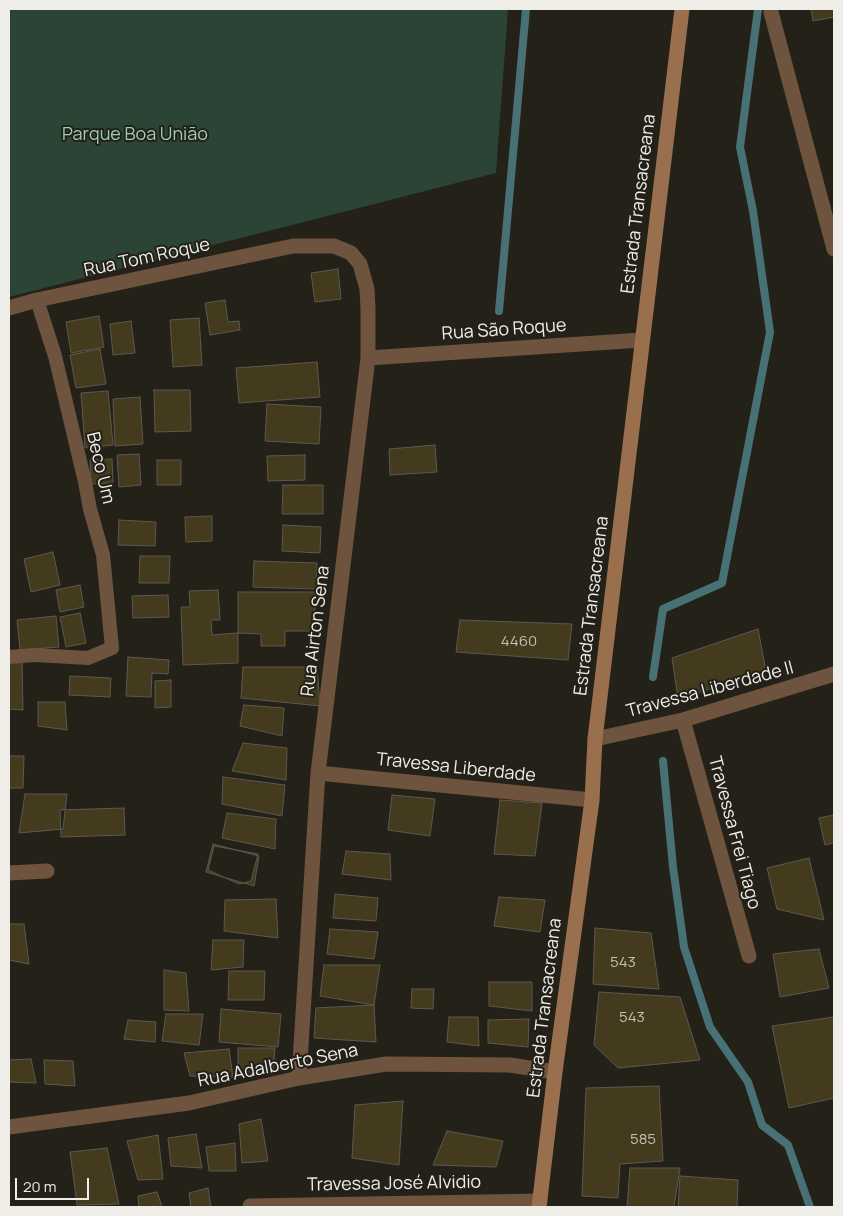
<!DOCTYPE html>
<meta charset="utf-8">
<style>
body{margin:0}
#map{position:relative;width:843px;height:1216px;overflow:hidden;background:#242119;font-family:Manrope,sans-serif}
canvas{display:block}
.frame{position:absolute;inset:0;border:10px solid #efede8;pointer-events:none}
.scale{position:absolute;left:15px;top:1178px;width:74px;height:22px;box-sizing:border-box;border:2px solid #efede8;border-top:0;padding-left:6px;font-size:15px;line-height:18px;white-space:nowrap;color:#efede8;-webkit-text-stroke:4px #242119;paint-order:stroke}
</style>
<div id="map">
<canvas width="843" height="1216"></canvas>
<div class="frame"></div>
<div class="scale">20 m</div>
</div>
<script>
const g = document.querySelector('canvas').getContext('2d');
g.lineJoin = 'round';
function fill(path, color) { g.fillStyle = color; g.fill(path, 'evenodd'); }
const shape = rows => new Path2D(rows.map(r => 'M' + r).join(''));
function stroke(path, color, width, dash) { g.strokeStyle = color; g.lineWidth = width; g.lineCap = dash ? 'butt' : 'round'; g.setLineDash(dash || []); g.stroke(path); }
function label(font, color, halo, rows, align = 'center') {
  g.font = font + ' Manrope,sans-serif'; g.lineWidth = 4; g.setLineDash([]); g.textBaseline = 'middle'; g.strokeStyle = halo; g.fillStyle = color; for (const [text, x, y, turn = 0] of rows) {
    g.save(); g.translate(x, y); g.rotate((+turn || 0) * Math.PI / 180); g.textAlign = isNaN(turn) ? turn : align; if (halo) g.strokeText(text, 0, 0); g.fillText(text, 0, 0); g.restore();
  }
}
const green = shape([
 [9,9,508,9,496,173,9,297]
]);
const stream = shape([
 [499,311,526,9],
 [653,677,663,609,722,583,770,332,753,211,740,147,758,9],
 [663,761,673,867,684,947,710,1027,748,1082,762,1125,788,1145,810,1207]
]);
const building = shape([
 [811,9,834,9,834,17,813,21,811,9],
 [338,269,341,299,315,302,311,273,338,269],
 [225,300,228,322,239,321,240,330,210,335,205,303,225,300],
 [99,316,104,347,71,353,66,322,99,316],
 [199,318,202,365,173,367,170,320,199,318],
 [131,321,135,353,113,355,110,324,131,321],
 [100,349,106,384,76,388,70,355,100,349],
 [317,362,320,397,239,403,236,368,317,362],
 [154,390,190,390,191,431,155,432,154,390],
 [108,391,113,445,85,448,81,393,108,391],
 [140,397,143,444,115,446,113,399,140,397],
 [267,404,321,407,319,444,265,441,267,404],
 [435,445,437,472,390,475,389,449,435,445],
 [139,454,141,485,119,487,117,455,139,454],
 [305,455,305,480,268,481,267,456,305,455],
 [112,459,113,483,91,484,90,460,112,459],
 [157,460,181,460,181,485,157,485,157,460],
 [283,485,323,485,323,514,282,514,283,485],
 [212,516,212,541,186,542,185,517,212,516],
 [119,520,156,522,155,546,118,545,119,520],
 [283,525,321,527,320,553,282,551,283,525],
 [53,552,60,585,31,592,24,559,53,552],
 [140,556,170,556,169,583,139,583,140,556],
 [254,561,317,563,316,589,253,587,254,561],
 [80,585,84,607,60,612,56,590,80,585],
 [218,590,220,620,211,620,212,635,238,633,238,663,183,665,181,607,190,607,189,591,218,590],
 [238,592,315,592,315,631,285,631,285,646,261,646,261,634,238,633,238,592],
 [168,595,169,617,133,618,132,596,168,595],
 [80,613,86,643,66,647,60,617,80,613],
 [56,616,59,647,20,650,17,620,56,616],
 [460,620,572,624,568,660,456,652,460,620],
 [758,629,766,671,678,699,672,658,758,629],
 [128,657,169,660,168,674,152,673,151,697,126,696,128,657],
 [9,659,22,659,23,710,9,709,9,659],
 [243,667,317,667,320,706,241,698,243,667],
 [70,676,111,678,110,697,69,695,70,676],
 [171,680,171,707,155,708,155,681,171,680],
 [38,702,65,702,67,730,38,726,38,702],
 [244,705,284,708,282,736,240,726,244,705],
 [243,743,287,748,286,780,232,771,243,743],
 [9,756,24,756,23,788,9,788,9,756],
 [223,777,285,785,282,816,222,804,223,777],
 [25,794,67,794,63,829,19,833,25,794],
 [392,795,435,799,430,836,388,830,392,795],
 [500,800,542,803,535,856,494,854,500,800],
 [124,808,125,835,61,837,60,810,124,808],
 [227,813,276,819,275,849,222,838,227,813],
 [834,815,834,843,825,845,819,818,834,815],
 [213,844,259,856,254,886,206,872,213,844],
 [214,846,258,854,251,881,239,884,208,870,214,846],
 [346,851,390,854,391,880,342,874,346,851],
 [809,858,824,920,777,909,767,868,809,858],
 [335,894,378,898,376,921,333,918,335,894],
 [499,897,545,900,540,932,494,926,499,897],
 [276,899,278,938,224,931,225,900,276,899],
 [9,924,24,924,29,964,9,960,9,924],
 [595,928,651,933,659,989,593,984,595,928],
 [330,929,378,932,374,959,327,954,330,929],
 [213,940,244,940,243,967,211,970,213,940],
 [819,949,829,988,780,997,773,954,819,949],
 [324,965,380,965,374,1005,320,996,324,965],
 [164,970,186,973,189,1011,164,1010,164,970],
 [229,971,265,971,264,1000,228,1000,229,971],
 [489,982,532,982,532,1011,489,1006,489,982],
 [412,989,434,989,433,1009,411,1008,412,989],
 [599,992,680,997,700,1060,618,1068,594,1045,599,992],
 [374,1005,376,1042,314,1038,316,1008,374,1005],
 [221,1009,281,1014,278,1047,219,1042,221,1009],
 [166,1014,203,1014,199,1045,162,1041,166,1014],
 [449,1017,478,1017,479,1046,447,1042,449,1017],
 [834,1017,834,1098,789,1108,772,1026,834,1017],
 [529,1019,528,1047,488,1043,488,1020,529,1019],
 [128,1020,156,1022,155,1042,124,1039,128,1020],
 [238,1048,275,1048,273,1074,238,1074,238,1048],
 [229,1049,233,1077,190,1076,184,1053,229,1049],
 [31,1059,36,1083,9,1082,9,1060,31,1059],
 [44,1060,73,1061,75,1086,45,1084,44,1060],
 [659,1086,663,1161,620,1164,618,1198,582,1196,586,1088,659,1086],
 [403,1101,399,1165,352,1158,355,1105,403,1101],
 [261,1119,268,1161,242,1163,239,1124,261,1119],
 [447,1131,503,1141,496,1167,433,1165,447,1131],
 [196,1134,202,1168,171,1166,168,1138,196,1134],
 [158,1135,163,1179,138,1180,127,1141,158,1135],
 [235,1143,236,1171,209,1171,206,1147,235,1143],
 [107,1148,119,1204,77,1205,70,1152,107,1148],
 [630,1168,680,1168,674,1207,627,1207,630,1168],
 [680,1176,738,1180,737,1207,678,1207,680,1176],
 [208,1188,211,1207,191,1207,189,1193,208,1188],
 [157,1192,162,1207,139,1207,138,1196,157,1192]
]);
const lane = shape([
 [9,657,35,655,88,658,112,648,103,555,90,509,85,482,55,356,37,300]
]);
const street = shape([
 [771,12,834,249],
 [9,308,37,300,293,246,334,246,351,253,360,264,367,289,368,309,368,358,318,773,299,1078],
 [368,358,642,340],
 [683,720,749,956],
 [595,739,683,720,834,674],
 [318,773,592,800],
 [9,873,47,871],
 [9,1127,189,1103,299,1078,386,1064,510,1065,555,1072],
 [250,1206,540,1201]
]);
const secondary = shape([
 [539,1207,555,1072,592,800,595,739,682,9]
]);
const numberNames = [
 ["4460",519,642],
 ["543",623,963],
 ["543",632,1018],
 ["585",643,1140]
];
const parkNames = [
 ["Parque Boa União",135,135]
];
const streetNames = [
 ["Estrada Transacreana",639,204,-83],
 ["Rua Tom Roque",147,258,-12],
 ["Rua São Roque",504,330,-4],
 ["Beco Um",100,468,77],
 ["Estrada Transacreana",592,606,-83],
 ["Rua Airton Sena",316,631,-83],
 ["Travessa Liberdade II",710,690,-15],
 ["Travessa Liberdade",456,768,6],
 ["Travessa Frei Tiago",734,833,75],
 ["Estrada Transacreana",545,1008,-83],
 ["Rua Adalberto Sena",278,1066,-11],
 ["Travessa José Alvidio",394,1184,-1]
];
fill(green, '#2b4435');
stroke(stream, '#487176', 8);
fill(building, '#443a1d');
stroke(building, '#5c5950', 1);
stroke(lane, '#6e533e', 14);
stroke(street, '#6e533e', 15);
stroke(secondary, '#996f4d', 15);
label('15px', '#c4c0b5', null, numberNames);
label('18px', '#98d1ae', '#242119', parkNames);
label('18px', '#efede8', '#242119', streetNames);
</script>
